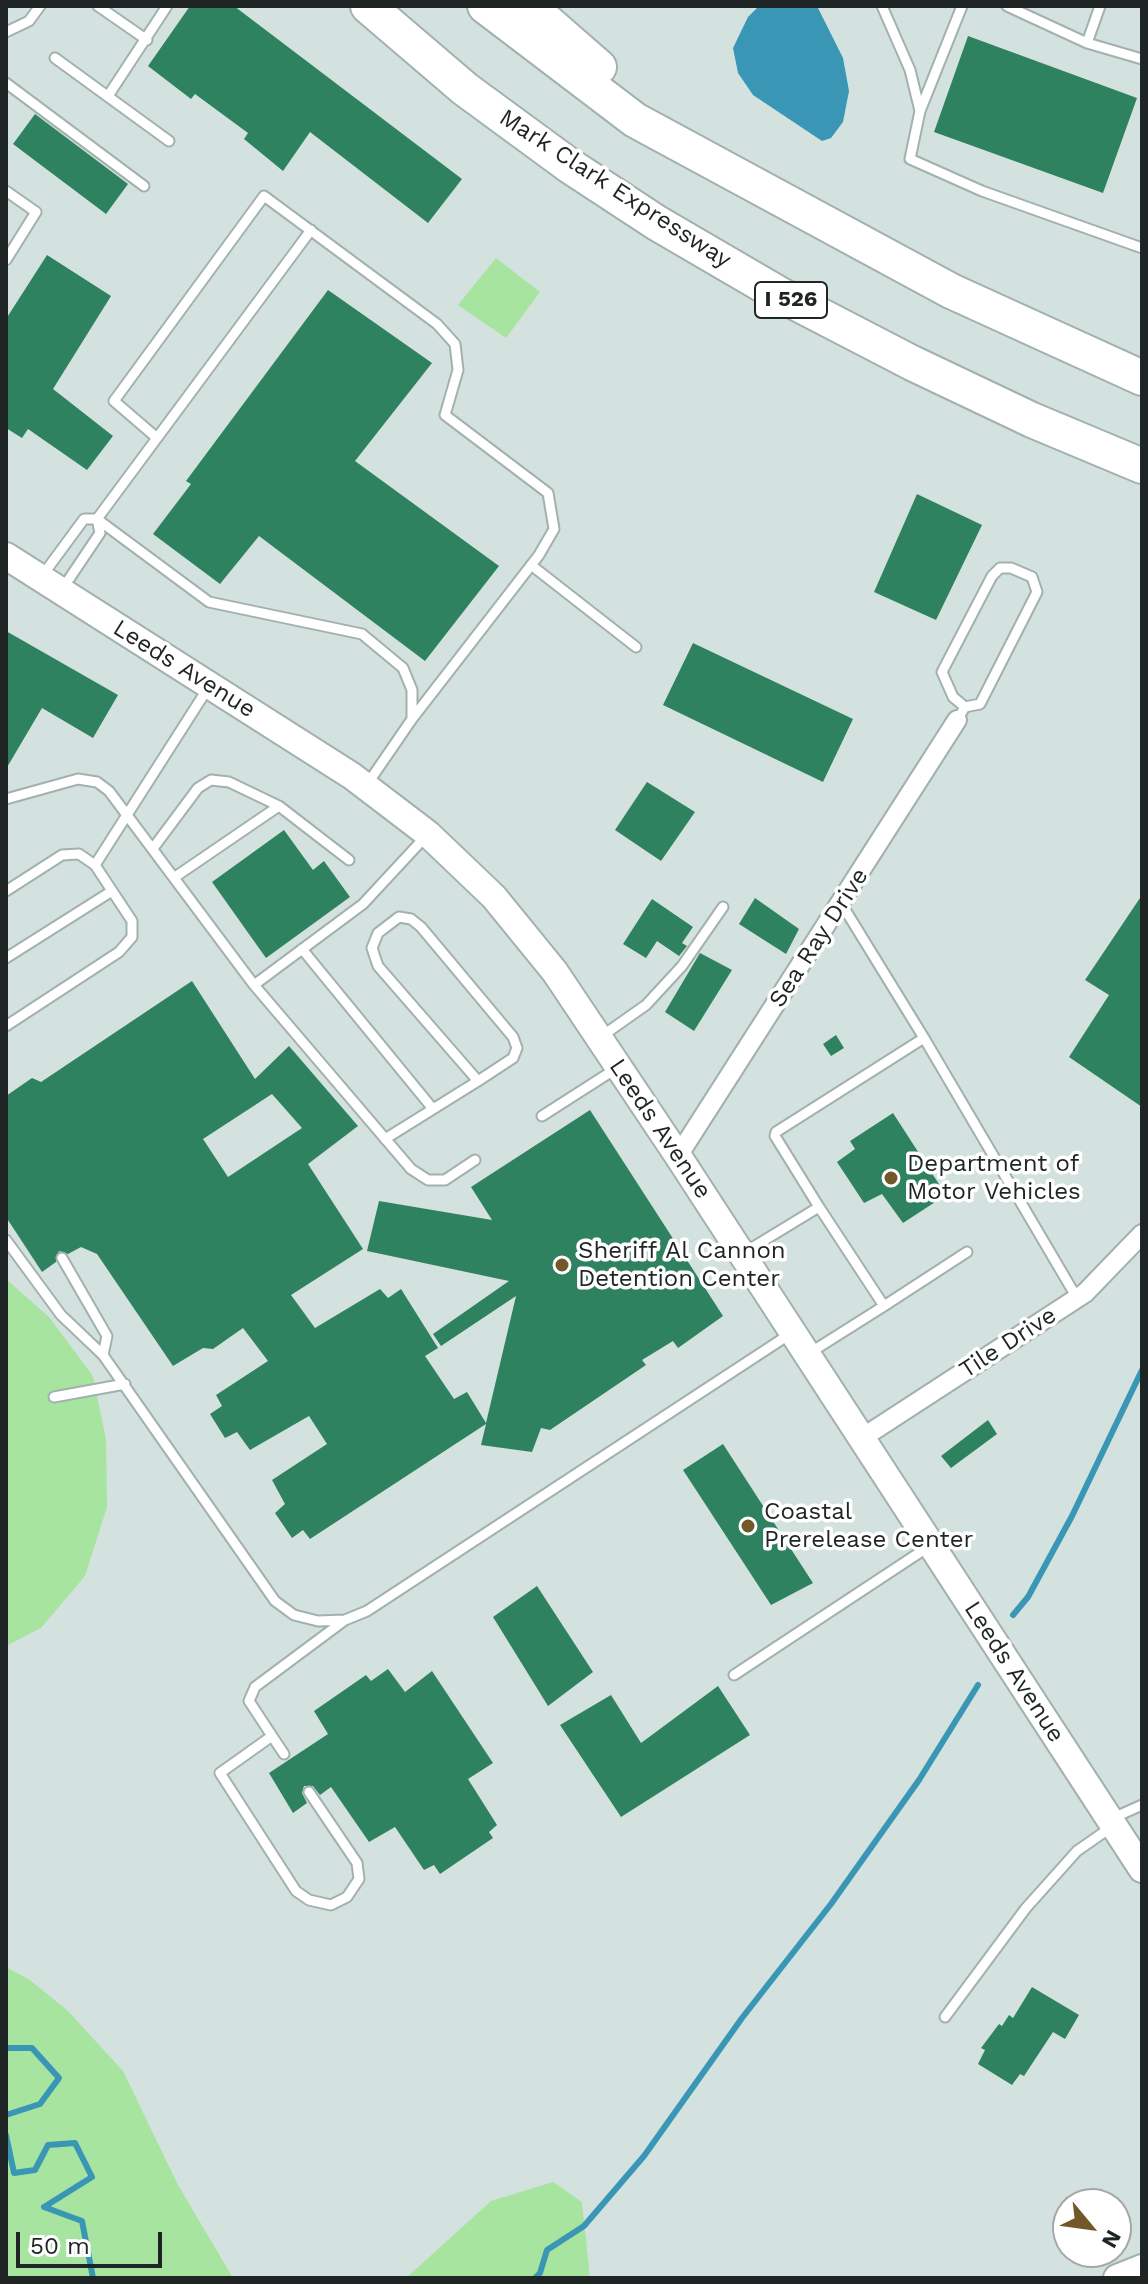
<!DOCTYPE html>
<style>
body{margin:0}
#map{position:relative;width:1148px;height:2284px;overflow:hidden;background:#d3e2df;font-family:"Work Sans",sans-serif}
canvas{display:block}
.frame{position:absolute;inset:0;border:8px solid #1f2524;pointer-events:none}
.north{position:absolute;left:1052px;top:2188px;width:80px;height:80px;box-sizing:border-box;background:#fff;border:2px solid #a5a8a7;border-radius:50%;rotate:119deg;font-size:22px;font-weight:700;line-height:32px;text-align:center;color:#1f2524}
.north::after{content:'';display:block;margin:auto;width:28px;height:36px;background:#725829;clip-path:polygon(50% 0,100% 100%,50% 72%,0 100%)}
.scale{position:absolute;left:16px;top:2232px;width:146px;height:36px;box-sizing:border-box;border:4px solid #1f2524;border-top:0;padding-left:10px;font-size:24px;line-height:28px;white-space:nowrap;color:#1f2524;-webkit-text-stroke:6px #fff;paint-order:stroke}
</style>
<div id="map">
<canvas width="1148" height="2284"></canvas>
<div class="frame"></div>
<div class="north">N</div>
<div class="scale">50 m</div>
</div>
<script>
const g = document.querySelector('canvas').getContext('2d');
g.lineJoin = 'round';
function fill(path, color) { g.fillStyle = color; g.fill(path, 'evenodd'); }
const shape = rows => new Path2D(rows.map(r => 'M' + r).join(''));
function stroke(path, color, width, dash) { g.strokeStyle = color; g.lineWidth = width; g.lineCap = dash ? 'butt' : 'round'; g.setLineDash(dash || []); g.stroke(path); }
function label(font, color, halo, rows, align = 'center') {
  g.font = font + ' "Work Sans",sans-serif'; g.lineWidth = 7; g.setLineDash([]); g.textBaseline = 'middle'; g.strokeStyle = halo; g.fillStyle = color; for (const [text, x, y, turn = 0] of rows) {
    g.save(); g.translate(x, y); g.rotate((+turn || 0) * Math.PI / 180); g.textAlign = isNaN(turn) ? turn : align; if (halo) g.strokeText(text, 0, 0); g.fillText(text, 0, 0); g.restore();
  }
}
const green = shape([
 [496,258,540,292,506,338,458,305],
 [6,1279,49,1317,93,1376,106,1439,107,1507,85,1576,41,1628,6,1646],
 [6,1967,30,1980,68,2011,123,2071,178,2185,233,2278,6,2278],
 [553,2182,582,2202,590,2278,406,2278,491,2201]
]);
const water = shape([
 [759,6,817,6,843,58,849,91,843,122,831,138,822,141,753,95,738,73,733,48,748,17]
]);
const stream = shape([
 [1013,1615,1028,1597,1072,1516,1142,1370],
 [6,2048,32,2048,59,2078,40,2104,6,2115],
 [6,2135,14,2173,35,2170,48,2145,75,2143,92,2177,44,2207,82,2221,93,2278],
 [535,2278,540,2273,547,2250,584,2226,644,2156,742,2018,831,1904,919,1780,978,1685]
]);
const building = shape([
 [190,6,234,6,462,179,428,223,310,132,283,171,244,139,248,133,195,94,191,99,148,66],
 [968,36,1137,98,1103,193,934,132],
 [35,114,128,184,106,214,13,144],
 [47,255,111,296,53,389,113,436,87,470,28,429,22,438,6,428,6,319],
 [328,290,432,363,355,461,499,566,425,661,259,536,220,584,153,534,191,484,186,481],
 [917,494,982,525,936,620,874,592],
 [6,631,118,695,93,738,42,708,6,769],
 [693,643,853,719,823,782,663,705],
 [647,782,695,812,661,861,615,830],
 [284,830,313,870,324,861,350,897,266,958,212,882],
 [1142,895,1142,1107,1069,1057,1109,995,1085,980],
 [755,898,799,929,786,954,739,924],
 [652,899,693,927,682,943,687,946,679,956,657,941,646,958,623,944],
 [700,953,732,970,694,1031,665,1012],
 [192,981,255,1079,289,1046,358,1126,308,1164,363,1249,291,1295,315,1328,380,1289,388,1298,401,1289,438,1348,425,1356,454,1399,467,1392,486,1423,516,1296,441,1346,433,1334,509,1281,367,1251,379,1201,492,1220,471,1187,590,1110,723,1316,678,1348,673,1341,642,1360,646,1365,550,1430,541,1428,532,1452,481,1445,486,1424,310,1539,303,1530,292,1538,275,1513,285,1504,272,1480,327,1444,309,1416,250,1450,237,1432,225,1438,210,1414,222,1406,216,1395,268,1361,243,1328,213,1349,203,1348,173,1366,97,1254,81,1247,68,1254,59,1251,56,1262,42,1272,6,1217,6,1096,32,1078,41,1082],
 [272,1094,302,1128,228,1177,203,1139],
 [836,1035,844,1048,831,1056,823,1044],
 [893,1113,946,1195,903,1223,882,1194,864,1203,837,1162,855,1149,850,1141],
 [988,1420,997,1434,951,1468,941,1456],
 [723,1444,813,1583,771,1605,683,1470],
 [537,1586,593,1672,548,1706,493,1617],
 [388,1669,405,1692,432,1671,493,1763,468,1779,497,1825,489,1832,493,1838,440,1874,434,1865,424,1870,395,1827,369,1842,331,1787,320,1795,313,1786,304,1786,302,1793,307,1803,293,1813,269,1773,328,1734,314,1711,366,1675,371,1681],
 [718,1686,750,1735,621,1817,560,1725,611,1695,641,1743],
 [1032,1987,1079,2015,1065,2039,1053,2032,1024,2076,1020,2074,1012,2085,978,2064,985,2050,981,2048,999,2024,1002,2026,1009,2015,1013,2018]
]);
const lane = shape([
 [98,6,147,40],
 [882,6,910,70,920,111,910,159,982,191,1142,248],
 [1007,6,1087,43,1100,6],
 [6,32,29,21,40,6],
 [1087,43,1142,59],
 [55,58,169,141],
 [6,83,144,186],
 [108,96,167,6],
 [920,111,962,6],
 [6,191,36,212,6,260],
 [157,438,311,230],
 [531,565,636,647],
 [42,576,84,519,97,519,100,533,63,588],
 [957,720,965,707,953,697,942,672,992,576,1000,568,1011,568,1032,577,1037,592,980,704,965,707],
 [368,783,412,719,539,555,554,529,548,493,445,415,458,370,455,344,437,324,264,196,114,401,157,438,97,519,209,602,362,634,403,668,412,690,412,719],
 [6,799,78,779,97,782,109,791,254,985,363,904,427,835],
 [154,847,198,788,211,780,229,782,279,806,349,860],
 [95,865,208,688],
 [175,877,279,806],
 [6,891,62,855,79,854,95,865,132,921,132,937,119,952,6,1026],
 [841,903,924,1038],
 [302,949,433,1109],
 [6,958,112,891],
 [254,985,411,1169,428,1180,445,1180,475,1160],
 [602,1036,646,1005,682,966,723,907],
 [542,1116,617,1068],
 [385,1139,478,1081,513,1058,517,1048,513,1037,421,927,411,919,399,917,378,933,372,948,378,966,478,1081],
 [6,1240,61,1315,103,1355,275,1601,294,1615,318,1621,345,1620,367,1611,790,1334],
 [745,1252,819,1207,775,1136,776,1132,924,1038,1077,1298],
 [62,1258,107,1336,103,1355],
 [884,1306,967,1252],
 [808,1354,884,1306,819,1207],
 [54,1397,125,1384],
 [734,1675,928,1547],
 [272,1736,284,1754],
 [309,1792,357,1863,359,1879,347,1897,331,1905,309,1900,296,1891,220,1773,272,1736,249,1701,255,1687,345,1620],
 [1113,1818,1142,1805],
 [945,2017,1026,1908,1077,1851,1110,1828]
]);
const street = shape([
 [678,1156,957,720],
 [862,1438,1085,1293,1142,1234]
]);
const secondary = shape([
 [6,556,352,776,428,834,494,897,555,972,678,1156,1142,1869],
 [1117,2278,1142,2268]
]);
const highway = shape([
 [368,6,465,89,570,166,657,223,777,293,912,363,1032,420,1142,466],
 [485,6,635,120,951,291,1142,378],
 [529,6,599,67]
]);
const markers = [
 [891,1178,8,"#725829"],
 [562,1265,8,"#725829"],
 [748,1526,8,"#725829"]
];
const shields = [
 [791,300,72]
];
const shieldNames = [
 ["I 526",791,300]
];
const streetNames = [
 ["Mark Clark Expressway",615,189,33],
 ["Leeds Avenue",184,669,32],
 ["Sea Ray Drive",819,938,-57],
 ["Leeds Avenue",660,1129,56],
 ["Tile Drive",1008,1343,-33],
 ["Leeds Avenue",1014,1672,57]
];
const poiNames = [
 ["Department of",907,1164],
 ["Motor Vehicles",907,1192],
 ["Sheriff Al Cannon",578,1251],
 ["Detention Center",578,1279],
 ["Coastal",764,1512],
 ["Prerelease Center",764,1540]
];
fill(green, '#a7e49f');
fill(water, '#3a96b5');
stroke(stream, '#3a96b5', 6);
fill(building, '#2f825f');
stroke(lane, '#a3b1ae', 13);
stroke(street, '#a3b1ae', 22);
stroke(secondary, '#a3b1ae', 30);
stroke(highway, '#a3b1ae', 38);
stroke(lane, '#fff', 9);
stroke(street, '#fff', 18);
stroke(secondary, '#fff', 26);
stroke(highway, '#fff', 34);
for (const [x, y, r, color] of markers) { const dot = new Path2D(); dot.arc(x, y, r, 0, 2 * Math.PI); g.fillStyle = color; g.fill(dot); stroke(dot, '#fff', 3); }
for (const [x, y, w] of shields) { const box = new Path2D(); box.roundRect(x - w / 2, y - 18, w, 36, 6); g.fillStyle = '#fff'; g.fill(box); stroke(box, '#1f2524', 2); }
label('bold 22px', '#1f2524', null, shieldNames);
label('24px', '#1f2524', '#fff', streetNames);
label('24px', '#1f2524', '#fff', poiNames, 'left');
</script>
